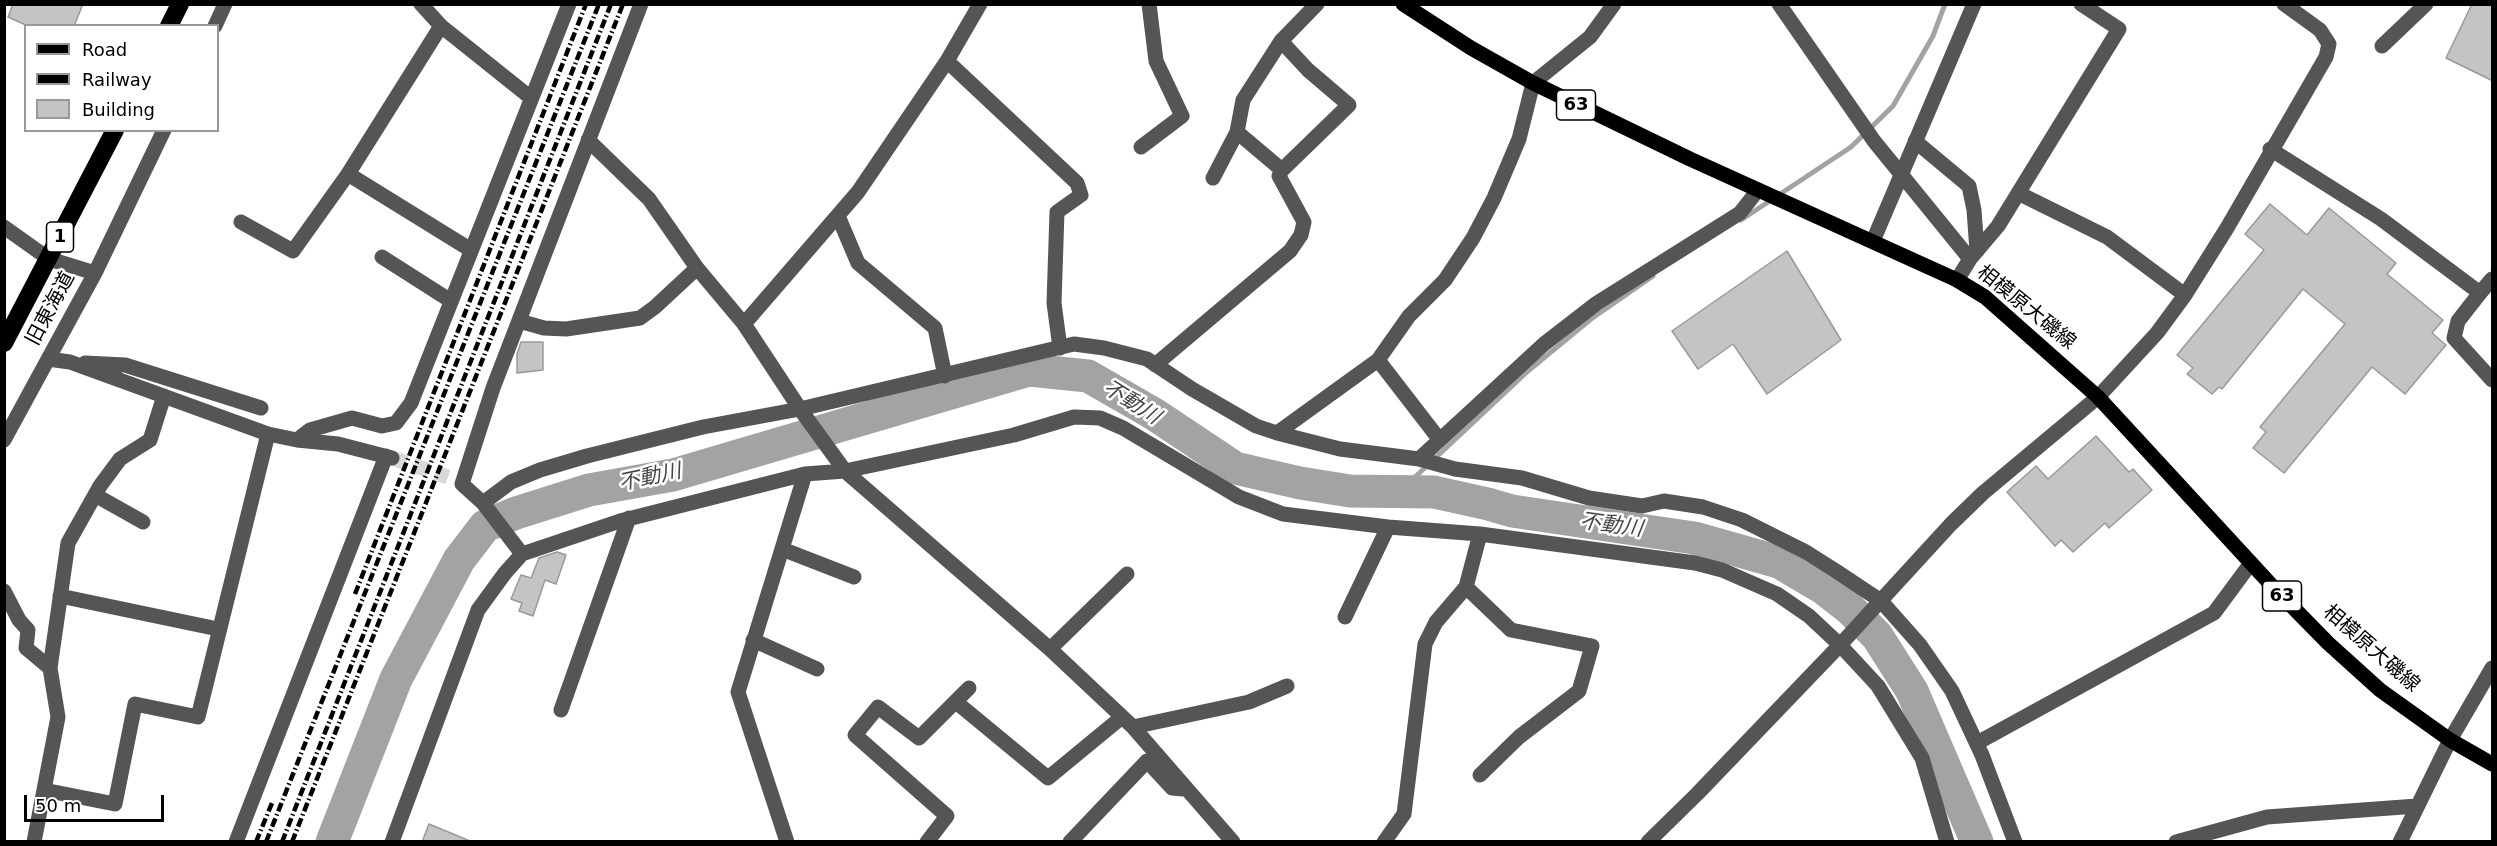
<!DOCTYPE html>
<meta charset="utf-8">
<style>
body{margin:0}
#map{position:relative;width:2497px;height:846px;overflow:hidden;background:#fff;font-family:"DejaVu Sans",sans-serif}
canvas{display:block}
.frame{position:absolute;inset:0;border:6px solid #000;pointer-events:none}
.legend{position:absolute;left:24px;top:24px;width:195px;height:108px;box-sizing:border-box;background:#fff;border:2px solid #999;margin:0;padding:8px 10px;list-style:none;font-size:18px;color:#000}
.legend li{display:flex;align-items:center;gap:12px;height:30px}
.legend b{width:30px;border:2px solid #999}
.scale{position:absolute;left:24px;top:795px;width:140px;height:27px;box-sizing:border-box;border:3px solid #000;border-top:0;padding-left:8px;font-size:18px;line-height:21px;white-space:nowrap;color:#000;-webkit-text-stroke:4px #fff;paint-order:stroke}
</style>
<div id="map">
<canvas width="2497" height="846"></canvas>
<div class="frame"></div>
<ul class="legend">
<li><b style="height:8px;background:#000"></b>Road</li>
<li><b style="height:8px;background:#000"></b>Railway</li>
<li><b style="height:16px;background:#c4c4c4"></b>Building</li>
</ul>
<div class="scale">50 m</div>
</div>
<script>
const g = document.querySelector('canvas').getContext('2d');
g.lineJoin = 'round';
const shape = rows => new Path2D(rows.map(r => 'M' + r).join(''));
function stroke(path, color, width, dash) { g.strokeStyle = color; g.lineWidth = width; g.lineCap = dash ? 'butt' : 'round'; g.setLineDash(dash || []); g.stroke(path); }
function fill(path, color) { g.fillStyle = color; g.fill(path, 'evenodd'); }
function label(font, color, halo, rows, align = 'center') {
  g.font = font + ' "DejaVu Sans","Noto Sans JP",sans-serif'; g.lineWidth = 5; g.setLineDash([]); g.textBaseline = 'middle'; g.strokeStyle = halo; g.fillStyle = color; for (const [text, x, y, turn = 0] of rows) {
    g.save(); g.translate(x, y); g.rotate((+turn || 0) * Math.PI / 180); g.textAlign = isNaN(turn) ? turn : align; if (halo) g.strokeText(text, 0, 0); g.fillText(text, 0, 0); g.restore();
  }
}
const stream = shape([
 [1741,220,1851,147,1893,106,1933,36,1945,4],
 [1398,493,1528,371,1591,319,1653,276]
]);
const river = shape([
 [332,842,396,679,459,560,485,526,516,513,589,490,673,475,1029,370,1088,376,1154,414,1235,468,1300,483,1350,491,1434,492,1488,504,1512,511,1694,538,1779,562,1823,588,1850,609,1877,636,1912,691,1977,842]
]);
const building = shape([
 [13,4,83,4,74,26,28,26,8,17,13,4],
 [2472,4,2493,4,2493,81,2446,58,2472,4],
 [2270,204,2307,235,2329,208,2396,263,2387,274,2443,320,2432,333,2446,345,2405,394,2372,367,2284,473,2253,448,2266,432,2260,427,2345,324,2303,289,2222,389,2219,387,2212,394,2187,374,2193,368,2177,355,2264,250,2245,234,2270,204],
 [1787,251,1841,340,1767,394,1733,344,1698,369,1672,331,1787,251],
 [521,342,543,342,543,370,517,373,517,354,521,342],
 [2096,436,2129,472,2133,469,2152,490,2109,528,2105,523,2073,552,2061,540,2055,546,2007,492,2036,466,2048,479,2096,436],
 [557,552,566,555,556,584,545,580,533,616,519,611,522,603,511,599,521,575,531,578,539,558,557,552],
 [429,824,470,841,470,842,422,842,429,824]
]);
const minorTunnel = shape([
 [392,458,448,477]
]);
const minor = shape([
 [421,4,441,26,531,98],
 [980,4,947,61,1077,183,1081,195,1057,212,1054,303,1060,348],
 [1779,4,1874,141,1970,259],
 [215,26,225,4],
 [2382,46,2426,4],
 [1237,132,1282,170,1349,105,1308,70,1281,41],
 [588,140,649,199,697,268,744,324,800,409,845,471,1050,649,1133,727,1233,842],
 [1915,141,1969,186,1974,210,1977,251],
 [1141,147,1182,116,1156,61,1149,4],
 [2270,149,2381,219,2480,293,2492,279],
 [348,174,471,250],
 [1213,178,1237,132,1243,100,1281,41,1317,4],
 [1758,190,1740,213,1597,303,1544,344,1419,459,1455,469,1522,478,1589,498,1642,506,1664,501,1703,507,1742,520,1806,552,1836,571,1881,601,1920,645,1952,691,1982,755,2015,842],
 [2018,193,2107,237,2185,295],
 [838,216,858,263,935,328,945,376],
 [241,222,293,251,348,174,441,26],
 [4,227,49,259,95,273],
 [1873,241,1974,4],
 [382,257,451,301],
 [1957,280,1970,259,1998,226,2119,29,2081,4],
 [2480,293,2458,321,2454,338,2492,380],
 [519,321,544,328,566,329,640,318,655,307,697,268],
 [744,324,858,192,947,61],
 [48,359,70,362,268,434,297,440,338,444,392,458],
 [1378,360,1439,439],
 [85,363,125,365,261,408],
 [1155,365,1290,251,1301,235,1304,222,1279,176,1282,170],
 [1277,433,1340,449,1419,459],
 [4,440,95,273,164,130],
 [297,440,310,430,352,418,382,426,396,423,411,403,569,4],
 [95,495,143,522],
 [483,503,511,482,540,470,587,456,703,427,800,409,1074,344,1104,348,1147,359,1192,389,1256,426,1277,433,1378,360,1409,316,1445,280,1473,238,1494,198,1519,139,1533,83,1590,37,1614,4],
 [782,549,854,577],
 [522,554,483,503,462,484,493,388,641,4],
 [1466,587,1511,630,1592,646,1579,691,1519,737,1480,775],
 [4,591,19,620,28,630,26,648,50,668],
 [60,596,218,629],
 [1345,617,1388,527],
 [753,640,817,669],
 [1050,649,1127,574],
 [956,702,1048,778,1122,717],
 [561,710,629,518],
 [1133,727,1249,702,1287,686],
 [1977,743,2214,613,2251,563],
 [44,790,115,804,135,704,198,717,268,434],
 [34,842,58,717,50,668,68,543,100,486,120,459,150,440,164,396],
 [236,842,386,456],
 [392,842,478,610,505,573,522,554,620,521,805,474,845,471,1014,435,1074,417,1100,418,1123,428,1239,497,1283,514,1388,527,1480,534,1695,563,1722,570,1777,594,1809,616,1840,645,1878,686,1922,758,1947,842],
 [787,842,738,692,805,474],
 [927,842,947,816,855,735,878,707,919,738,969,688],
 [1070,842,1147,761,1172,788,1183,789],
 [1384,842,1404,814,1425,644,1436,622,1466,587,1480,534],
 [1648,842,1698,793,1840,645,1951,524,1983,493,2098,397,2157,333,2185,295,2227,228,2326,57,2329,44,2320,30,2284,4],
 [2176,842,2267,817,2417,806],
 [2400,842,2450,740,2492,668]
]);
const major = shape([
 [1403,4,1471,48,1533,83,1690,159,1957,280,1985,297,2098,397,2274,588,2328,643,2380,690,2450,740,2492,764]
]);
const highway = shape([
 [169,26,180,4],
 [4,343,115,130]
]);
const rail = shape([
 [355,594,586,4],
 [256,842,272,803],
 [266,842,599,4],
 [282,842,611,4],
 [292,842,623,4]
]);
const shields = [
 [1576,105,39],
 [60,237,27],
 [2282,596,39]
];
const shieldNames = [
 ["63",1576,105],
 ["1",60,237],
 ["63",2282,596]
];
const streetNames = [
 ["相模原大磯線",2026,308,39],
 ["旧東海道",51,309,-62],
 ["相模原大磯線",2371,649,41]
];
const waterNames = [
 ["不動川",1131,403,32],
 ["不動川",650,478,-12],
 ["不動川",1611,526,8]
];
stroke(stream, '#a3a3a3', 5);
stroke(river, '#a3a3a3', 33);
fill(building, '#c4c4c4');
stroke(building, '#999', 1.5);
stroke(minorTunnel, '#d9d9d9', 15, [15, 8]);
stroke(minor, '#555', 15);
stroke(major, '#000', 15);
stroke(highway, '#000', 18);
stroke(rail, '#000', 4.5, [9, 3, 1.5, 3]);
for (const [x, y, w] of shields) { const box = new Path2D(); box.roundRect(x - w / 2, y - 15, w, 30, 4.5); g.fillStyle = '#fff'; g.fill(box); stroke(box, '#000', 1.5); }
label('bold 18px', '#000', null, shieldNames);
label('20px', '#000', '#fff', streetNames);
label('italic 21px', '#444', '#fff', waterNames);
</script>
